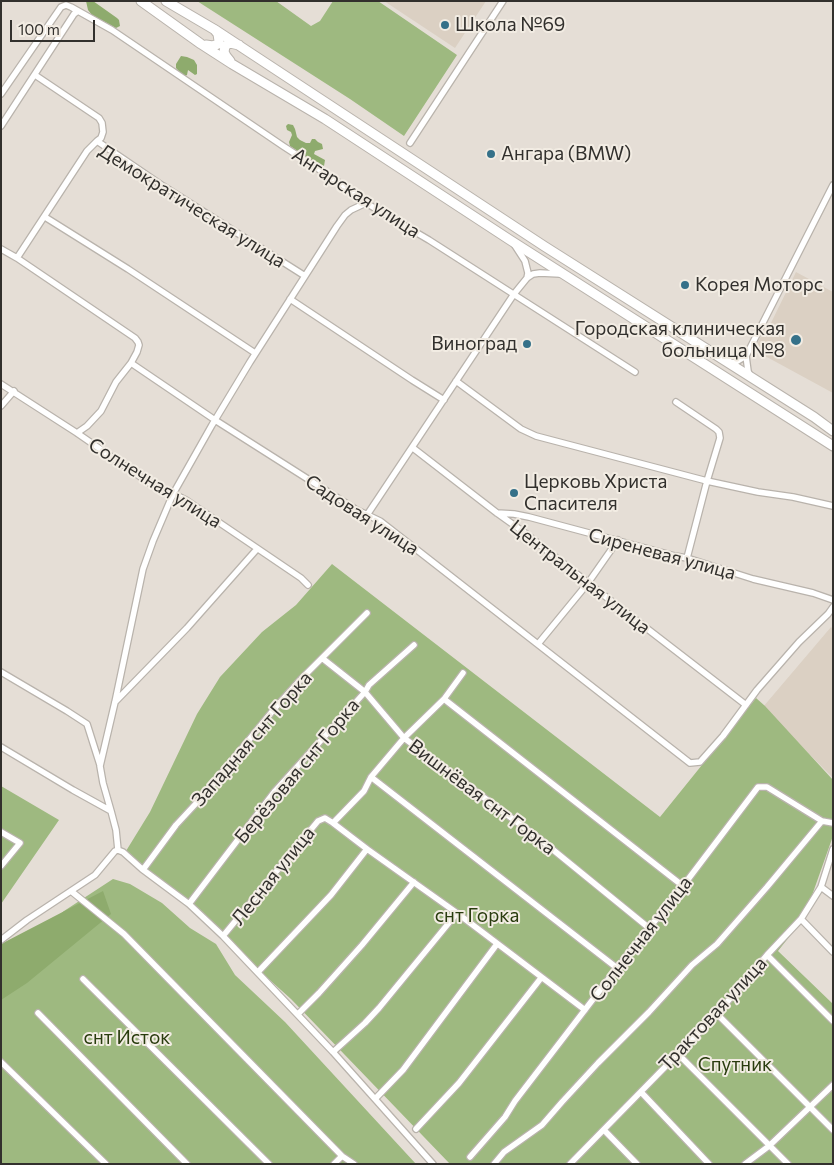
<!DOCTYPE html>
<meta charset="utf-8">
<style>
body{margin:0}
#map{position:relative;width:834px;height:1165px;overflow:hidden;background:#e5ded6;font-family:Commissioner,sans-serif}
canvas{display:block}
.frame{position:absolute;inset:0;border:2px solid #32302d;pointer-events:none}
.scale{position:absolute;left:10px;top:20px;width:85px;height:22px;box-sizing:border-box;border:2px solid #32302d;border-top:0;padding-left:6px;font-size:15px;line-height:18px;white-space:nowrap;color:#32302d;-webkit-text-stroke:4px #f2ece3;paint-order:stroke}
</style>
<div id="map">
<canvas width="834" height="1165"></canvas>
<div class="frame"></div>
<div class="scale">100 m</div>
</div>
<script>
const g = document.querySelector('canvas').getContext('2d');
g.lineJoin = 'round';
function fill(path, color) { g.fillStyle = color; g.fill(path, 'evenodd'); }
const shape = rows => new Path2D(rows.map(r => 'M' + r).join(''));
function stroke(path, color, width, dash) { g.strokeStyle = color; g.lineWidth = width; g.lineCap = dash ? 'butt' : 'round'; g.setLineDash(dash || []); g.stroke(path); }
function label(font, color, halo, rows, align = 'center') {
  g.font = font + ' Commissioner,sans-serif'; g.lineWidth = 4; g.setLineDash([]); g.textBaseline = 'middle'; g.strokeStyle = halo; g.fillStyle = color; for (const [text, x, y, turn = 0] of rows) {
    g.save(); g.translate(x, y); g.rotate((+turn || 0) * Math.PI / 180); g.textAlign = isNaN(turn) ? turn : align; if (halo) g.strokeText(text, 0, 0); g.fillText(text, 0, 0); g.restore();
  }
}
const built = shape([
 [384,1,486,1,455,48],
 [796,272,833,292,833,393,754,350,765,328,768,329],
 [831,627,833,629,833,778,763,707]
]);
const green = shape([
 [197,1,276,1,311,26,320,21,333,1,378,1,457,55,404,136,350,99],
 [332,564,660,817,756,698,765,706,833,780,833,836,804,918,778,951,833,1004,833,1164,450,1164,291,999,126,851,150,812,197,714,220,677,262,632,296,605],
 [1,786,59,820,1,904],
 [113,879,130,884,162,903,190,928,216,944,235,975,285,1022,416,1164,1,1164,1,962,15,953,64,911]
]);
const forest = shape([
 [86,1,93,1,117,18,119,20,120,26,116,28,92,15,88,10],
 [181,56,187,57,194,60,197,65,197,74,195,75,188,70,187,75,185,76,183,76,176,68,176,64],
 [288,124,293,125,295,129,297,137,300,140,306,143,310,143,312,139,315,139,318,142,322,144,323,149,315,151,314,154,325,160,324,166,316,163,290,146,289,142,292,135,291,132,287,130,286,126],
 [103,891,111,914,27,983,1,1000,1,944]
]);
const street = shape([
 [35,75,99,118,102,123,103,132,101,138,97,141],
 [1,94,61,7,66,5,71,7,112,30,283,146,343,185,366,203,429,240,635,372],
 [1,126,74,14,78,11],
 [410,143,503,1],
 [45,217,128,269,255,353],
 [514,244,525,261,528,273,527,278],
 [1,249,17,258,135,338,138,342,139,345,137,352,131,363,215,420,355,509,380,521,690,763,700,762,723,736,757,690,799,642,828,614,833,607],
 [17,258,87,151,97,141,163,186,305,276],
 [290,299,412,380,444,400],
 [746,356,748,371,750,376],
 [730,363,736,362,746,356,833,185],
 [456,381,521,429,536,436,707,481,687,558],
 [1,384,77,433,145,480,157,488,178,496,186,500,301,578,308,585],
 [676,402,716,429,719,432,720,438,707,481,758,492,793,497,833,506],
 [1,406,14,391],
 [77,433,87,426,101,411,116,382,131,363],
 [413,448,497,513,525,533,588,583,746,705],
 [497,513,514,514,529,517,675,556,687,558,753,579,813,593,833,600],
 [367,515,514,294,527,278,533,274,540,273,560,274],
 [538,644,588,583,618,540],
 [322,658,365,692,404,738,541,840,649,928],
 [1,672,67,711,87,724,100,765],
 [444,699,683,886],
 [115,702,187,628,257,549],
 [1,747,73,790,111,811,116,830,118,850],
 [371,777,617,968],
 [111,811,103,783,100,766,115,702,143,569,153,541,173,494,212,425,250,362,337,226,345,215,351,210,366,203],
 [333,823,367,849,457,913,585,1010],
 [1,832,20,843,1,866],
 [118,850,123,852,142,869,189,904,223,936,333,1052,433,1164],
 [142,869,145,867,176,825,202,797,275,708,302,678,367,613],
 [821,887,833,896],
 [71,891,124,934,342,1156,354,1164],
 [189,904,275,791,365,692,369,685,414,645],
 [801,919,833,952],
 [223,936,318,821,325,818,333,823,364,791,371,777,404,738,444,699,463,673],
 [1,940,27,920,95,875,115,851,118,850],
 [767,955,833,1021],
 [258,972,331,895,367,849],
 [83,979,269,1164],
 [38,1013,187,1164],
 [298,1014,319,993,362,945,414,882],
 [717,1014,833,1130],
 [333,1052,365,1023,379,1008,457,913],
 [677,1053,788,1164],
 [1,1062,106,1164],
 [641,1092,709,1164],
 [375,1099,403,1070,497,944],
 [416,1129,459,1083,541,978],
 [604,1130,637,1164],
 [470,1157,505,1117,515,1101,617,968,683,886,758,787,767,787,822,821,833,823],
 [334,1164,342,1156],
 [494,1164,504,1152,542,1125,562,1102,598,1063,649,1012,692,965,717,944,767,887,822,821],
 [570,1164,717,1014,767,955,801,919,821,887,833,849],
 [745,1164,769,1146,833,1085]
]);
const primary = shape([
 [141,1,201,44,232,64,325,119,510,240,833,446],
 [166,1,217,31,544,246,814,417,833,431],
 [206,45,213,46,218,44,219,41,218,34,214,29],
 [230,61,226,56,224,52,225,46,230,43,239,45]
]);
const markers = [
 [445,25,5,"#357189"],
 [491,154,5,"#357189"],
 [685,285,5,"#357189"],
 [796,340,6,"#357189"],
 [527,344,5,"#357189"],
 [514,493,5,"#357189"]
];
const poiNames = [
 ["Школа №69",455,25],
 ["Ангара (BMW)",501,154],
 ["Корея Моторс",695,285],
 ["Городская клиническая",785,329,"right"],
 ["больница №8",785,351,"right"],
 ["Виноград",517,344,"right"],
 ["Церковь Христа",524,482],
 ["Спасителя",524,504]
];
const streetNames = [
 ["Ангарская улица",356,193,33],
 ["Демократическая улица",192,206,32],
 ["Солнечная улица",155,483,32],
 ["Садовая улица",362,515,33],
 ["Сиреневая улица",662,554,15],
 ["Центральная улица",580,577,38],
 ["Западная снт Горка",252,739,-49],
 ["Берёзовая снт Горка",297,771,-50],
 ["Вишнёвая снт Горка",482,797,37],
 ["Лесная улица",273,876,-51],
 ["Солнечная улица",641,939,-52],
 ["Трактовая улица",713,1014,-47]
];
const parkNames = [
 ["снт Горка",477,916],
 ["снт Исток",127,1038],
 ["Спутник",735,1065]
];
fill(built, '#dbd0c3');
fill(green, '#9eb980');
fill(forest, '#8eab6d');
stroke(street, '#b9b3ac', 8);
stroke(primary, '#b9b3ac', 11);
stroke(street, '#fff', 5.5);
stroke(primary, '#fff', 9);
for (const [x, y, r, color] of markers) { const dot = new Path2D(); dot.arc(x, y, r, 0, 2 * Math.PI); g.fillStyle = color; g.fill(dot); stroke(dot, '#f2ece3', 2); }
label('19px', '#32302d', '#f2ece3', poiNames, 'left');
label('19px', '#32302d', '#f2ece3', streetNames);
label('19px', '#293c0e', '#f2ece3', parkNames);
</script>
